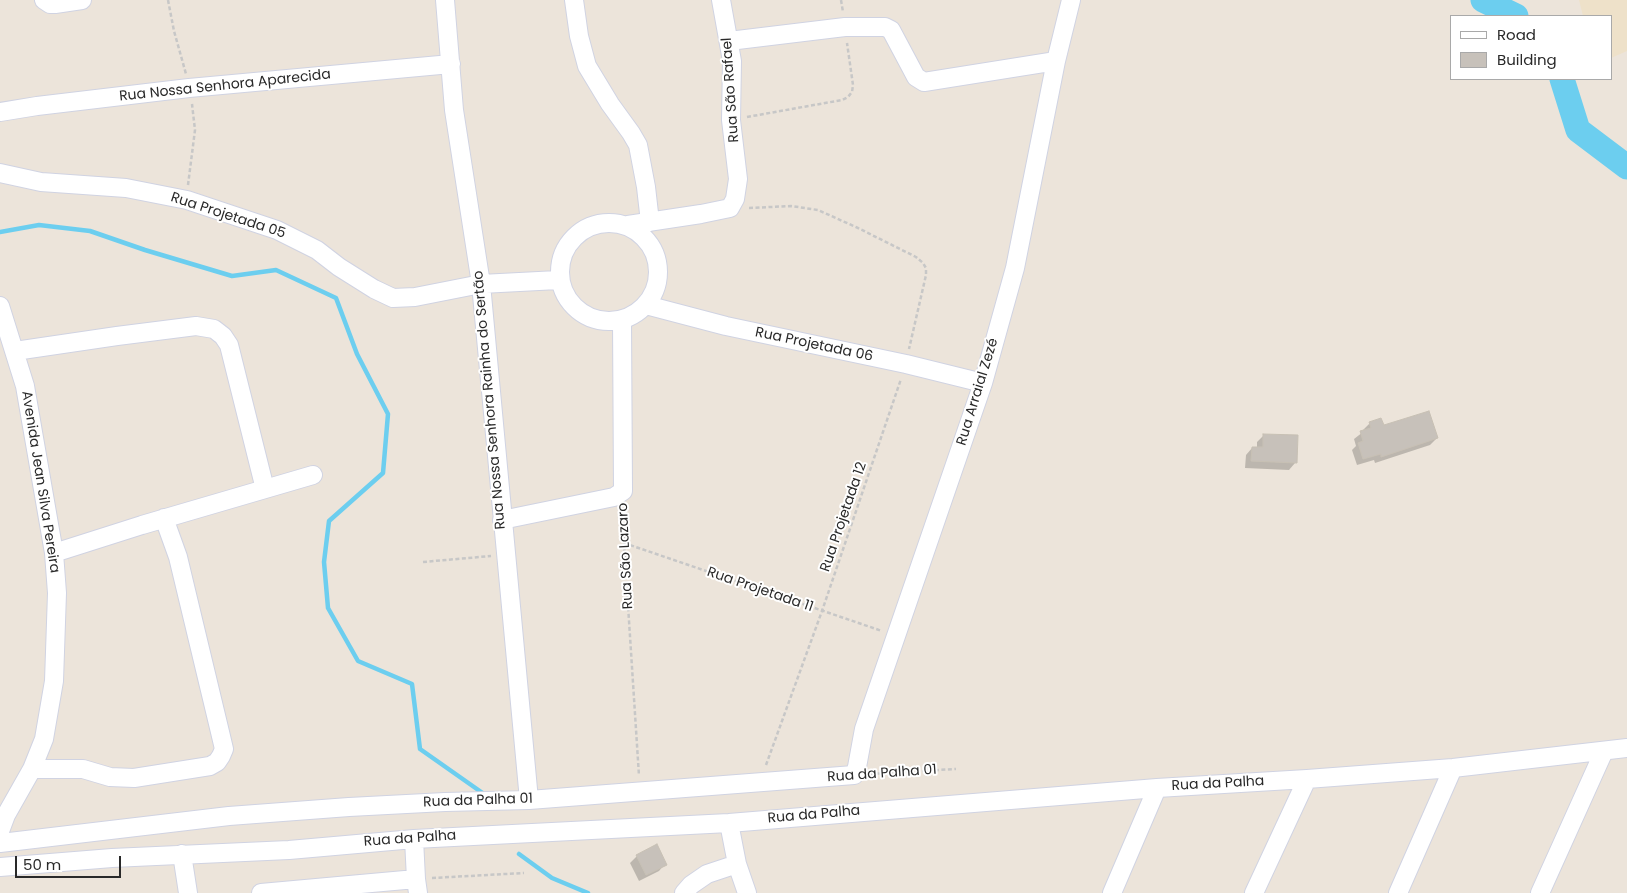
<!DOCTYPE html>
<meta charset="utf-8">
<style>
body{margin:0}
#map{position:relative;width:1627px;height:893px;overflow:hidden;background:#ece4da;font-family:Poppins,sans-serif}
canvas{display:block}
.legend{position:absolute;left:1450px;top:15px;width:162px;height:65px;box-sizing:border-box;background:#fff;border:1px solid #a9a9a9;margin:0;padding:6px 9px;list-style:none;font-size:15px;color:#292929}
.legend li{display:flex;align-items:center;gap:10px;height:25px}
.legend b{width:25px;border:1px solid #a9a9a9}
.scale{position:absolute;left:15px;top:856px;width:106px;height:22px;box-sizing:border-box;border:2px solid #292929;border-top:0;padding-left:6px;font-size:15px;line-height:18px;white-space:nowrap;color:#292929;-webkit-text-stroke:4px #fff;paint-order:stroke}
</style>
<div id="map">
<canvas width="1627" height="893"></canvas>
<ul class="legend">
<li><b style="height:6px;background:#fff"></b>Road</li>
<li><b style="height:14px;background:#c7c1ba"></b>Building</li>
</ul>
<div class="scale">50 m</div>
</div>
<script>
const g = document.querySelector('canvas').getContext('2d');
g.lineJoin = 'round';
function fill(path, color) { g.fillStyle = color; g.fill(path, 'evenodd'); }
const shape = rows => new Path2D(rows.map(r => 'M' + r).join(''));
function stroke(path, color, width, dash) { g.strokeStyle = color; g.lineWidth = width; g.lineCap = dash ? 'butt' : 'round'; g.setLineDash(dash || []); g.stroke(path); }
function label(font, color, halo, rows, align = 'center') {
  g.font = font + ' Poppins,sans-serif'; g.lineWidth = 4; g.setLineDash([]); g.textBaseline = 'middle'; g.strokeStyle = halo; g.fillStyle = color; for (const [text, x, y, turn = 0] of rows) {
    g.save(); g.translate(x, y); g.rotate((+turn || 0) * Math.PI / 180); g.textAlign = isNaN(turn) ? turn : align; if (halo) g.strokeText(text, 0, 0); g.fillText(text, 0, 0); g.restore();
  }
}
const education = shape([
 [1579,0,1627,0,1627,51,1611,58,1611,16,1583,16]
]);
const shadow = shape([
 [1370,423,1383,427,1437,438,1430,445,1375,463,1374,460,1357,465,1352,450,1356,446,1354,439,1363,432,1363,430],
 [1264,435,1295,463,1289,470,1245,468,1246,455,1252,448,1257,448,1257,442],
 [637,856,665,864,659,871,639,881,630,863]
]);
const stream = shape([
 [0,232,39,225,90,231,145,250,232,276,276,270,336,298,357,354,388,414,383,473,329,521,324,562,328,608,358,661,412,684,420,749,484,794],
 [519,854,552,878,588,893]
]);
const river = shape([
 [1483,0,1516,16],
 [1562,79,1578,130,1627,167]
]);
const building = shape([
 [1429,411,1438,438,1381,457,1381,454,1363,459,1358,443,1363,441,1360,431,1371,428,1369,422,1381,418,1384,425,1429,411],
 [1263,434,1298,435,1297,463,1251,461,1252,447,1263,447,1263,434],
 [657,844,667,865,646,875,636,855,657,844]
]);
const path = shape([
 [168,0,174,31,186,74],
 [841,0,843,12],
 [747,117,842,100,848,97,852,92,853,85,847,43],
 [188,185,195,130,192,104],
 [749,208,791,206,818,210,858,228,916,257,923,263,926,268,926,275,909,349],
 [623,510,624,543,639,776],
 [624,543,882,631],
 [423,562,491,556],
 [766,765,822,611,901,379],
 [870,774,956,769],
 [432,878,524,873]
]);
const minor = shape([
 [44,0,50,4,55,4,82,0],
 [445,0,454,110,481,284,529,800],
 [574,0,579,36,587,66,610,104,631,133,638,145,646,187,650,222],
 [729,41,845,27,885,27,891,30,916,77,924,82,1056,61],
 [0,112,37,106,189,88,451,64],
 [0,173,41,182,126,188,187,200,277,230,317,250,339,267,374,289,393,298,415,297,481,284,558,280],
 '560 272a49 49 0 1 1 98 0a49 49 0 1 1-98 0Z',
 [628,225,701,214,730,208,735,199,738,179,731,120,732,61,721,0],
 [646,305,726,326,906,364,983,383],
 [0,306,25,386,54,553,57,593,54,681,44,739,32,769,6,815,0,831],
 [15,351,117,336,196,326,214,329,223,336,229,345,265,489],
 [502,520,614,497,623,491,622,320],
 [54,553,142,525,313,475],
 [32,769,83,769,110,777,134,778,210,766,217,762,221,756,224,749,220,732,178,557,164,518],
 [729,823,737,864,747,893],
 [414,839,416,879,418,893],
 [0,843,229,816,349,807,445,802,529,800,854,775,857,767,864,729,983,383,1015,268,1056,61,1071,0],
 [182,854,188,893],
 [0,867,112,858,289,850,414,839,729,823,1157,788,1307,779,1453,768,1627,748],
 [261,893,416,879],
 [684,893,691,885,707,874,737,864],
 [1112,893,1157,788],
 [1254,893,1307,779],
 [1398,893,1453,768],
 [1540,893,1604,751]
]);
const streetNames = [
 ["Rua Nossa Senhora Aparecida",225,86,-6],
 ["Rua São Rafael",731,90,-94],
 ["Rua Projetada 05",228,216,18],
 ["Rua Projetada 06",814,345,12],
 ["Rua Arraial Zezé",978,392,-73],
 ["Rua Nossa Senhora Rainha do Sertão",490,400,-95],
 ["Avenida Jean Silva Pereira",40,482,81],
 ["Rua Projetada 12",844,517,-71],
 ["Rua São Lazaro",626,556,-93],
 ["Rua Projetada 11",760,590,19],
 ["Rua da Palha 01",882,774,-4],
 ["Rua da Palha",1218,784,-3],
 ["Rua da Palha 01",478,801,-2],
 ["Rua da Palha",814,815,-5],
 ["Rua da Palha",410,839,-4]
];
fill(education, '#eee1c9');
fill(shadow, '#0003');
stroke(stream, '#6cceef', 4.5);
stroke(river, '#6cceef', 25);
fill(building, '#c7c1ba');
stroke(building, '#c7c0b4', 1);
stroke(minor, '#d0d3e2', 20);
stroke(path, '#c7c7c7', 2.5, [4, 2.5]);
stroke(minor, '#fff', 18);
label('14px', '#292929', '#fff', streetNames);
</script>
